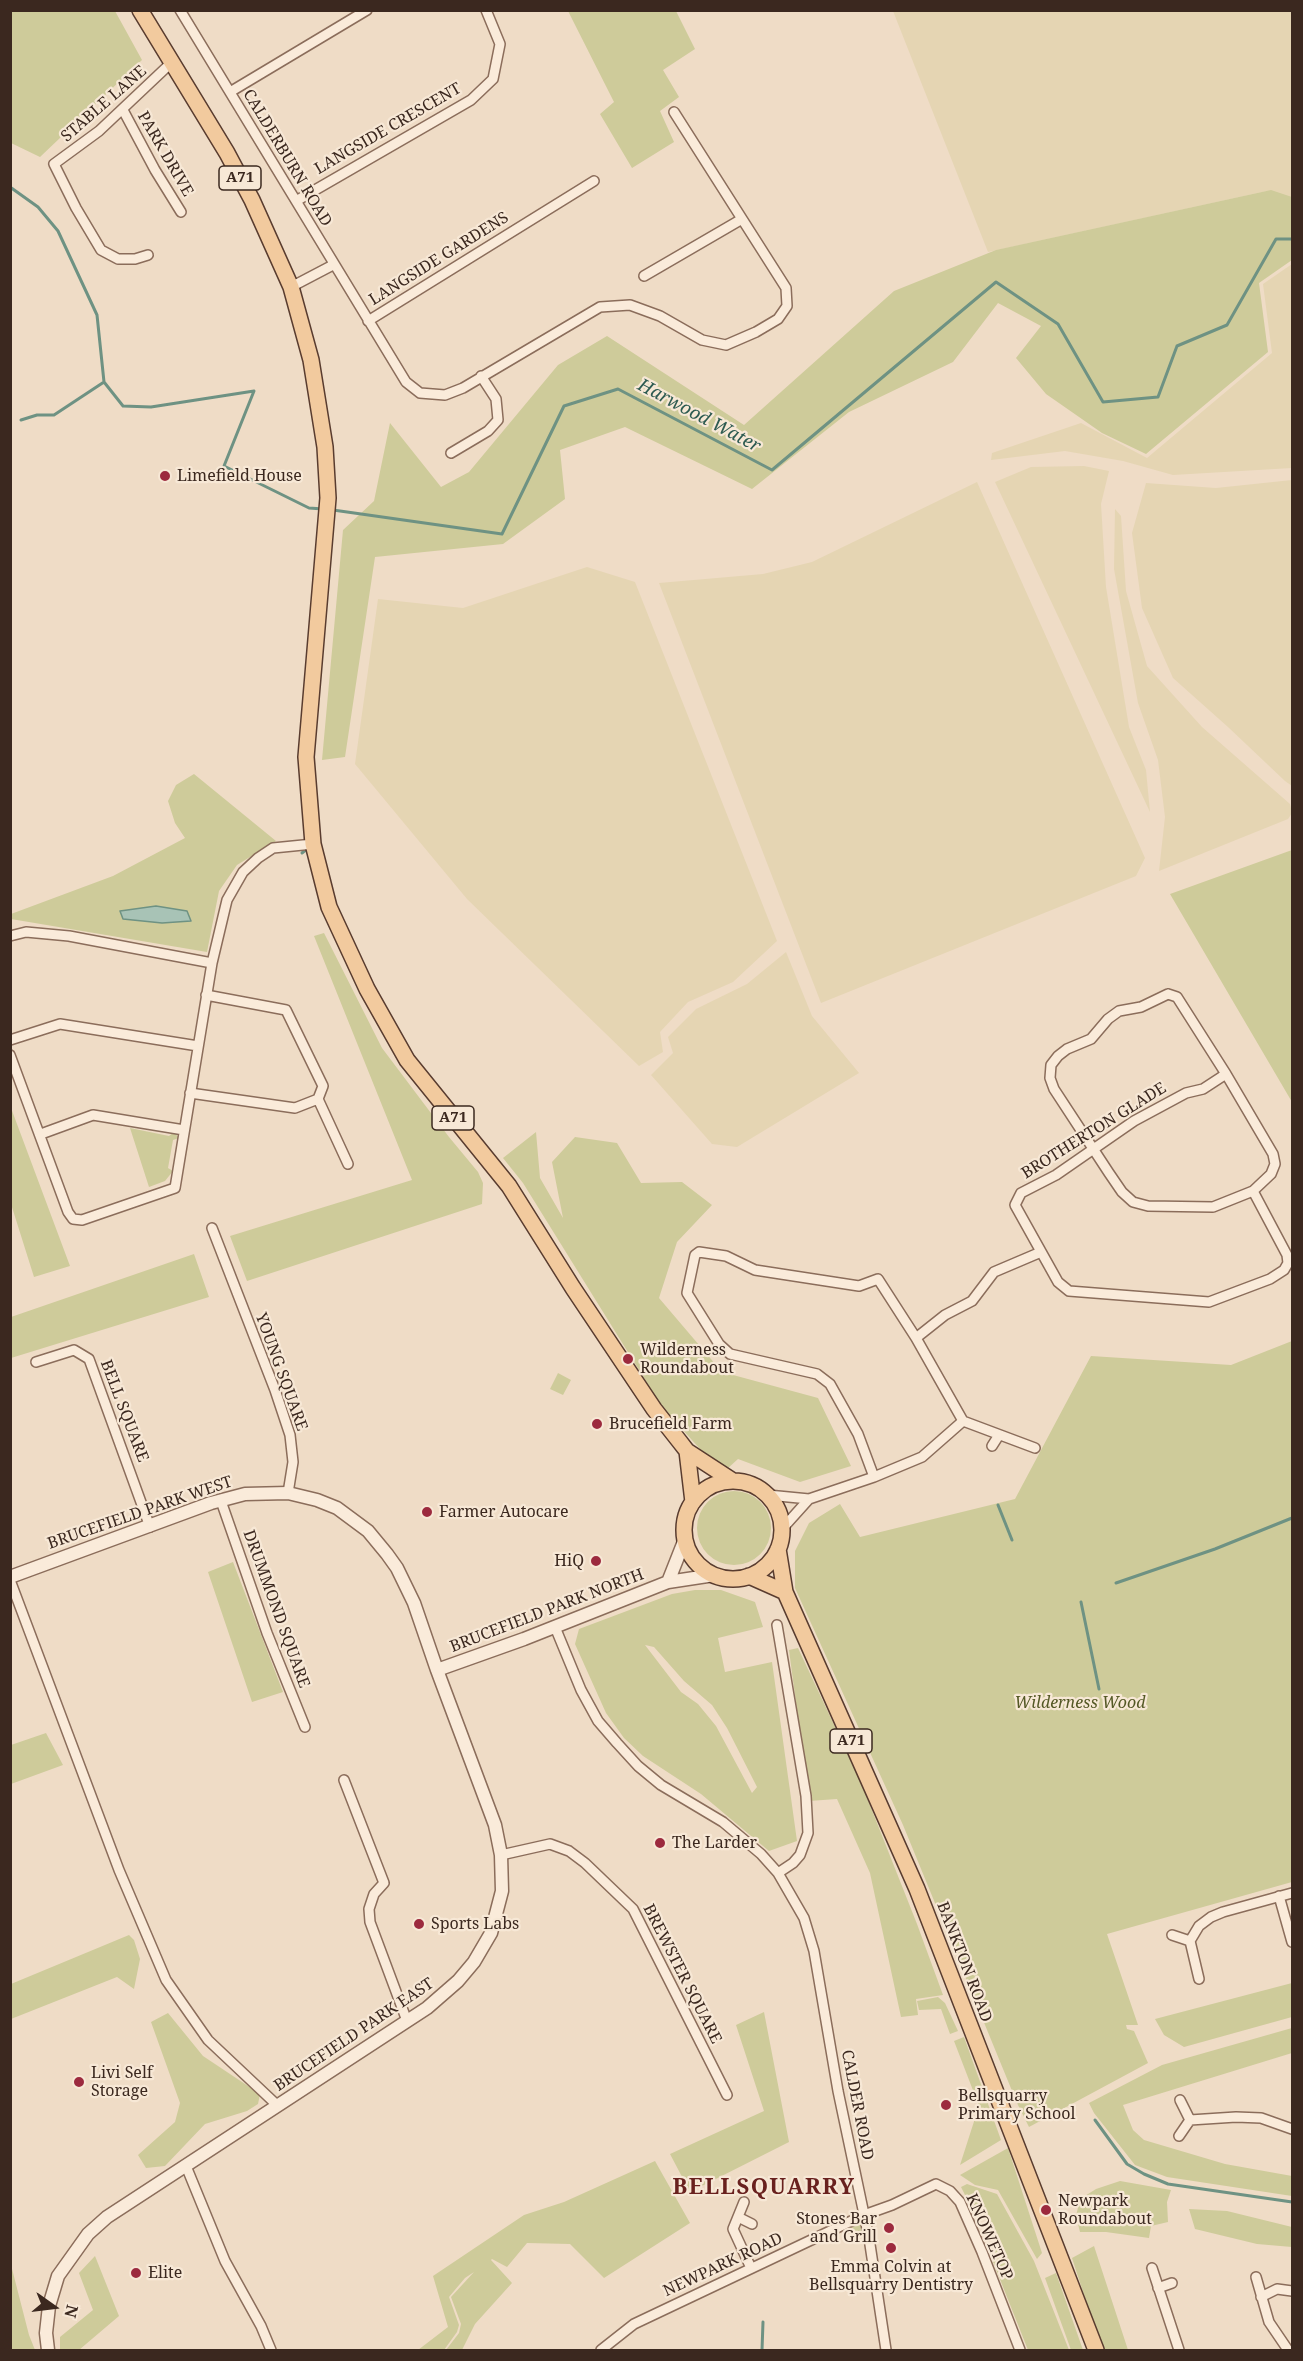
<!DOCTYPE html>
<style>
body{margin:0}
#map{position:relative;width:1303px;height:2361px;overflow:hidden;background:#efdcc6;font-family:"Noto Serif",serif}
canvas{display:block}
.frame{position:absolute;inset:0;border:12px solid #3b281f;pointer-events:none}
.north{position:absolute;left:24px;top:2277px;width:60px;height:60px;-webkit-text-stroke:4px #f7e8d6;paint-order:stroke;rotate:104deg;font-size:16px;font-weight:700;line-height:24px;text-align:center;color:#3b281f}
.north::after{content:'';display:block;margin:auto;width:21px;height:27px;background:#3b281f;clip-path:polygon(50% 0,100% 100%,50% 72%,0 100%)}
</style>
<div id="map">
<canvas width="1303" height="2361"></canvas>
<div class="frame"></div>
<div class="north">N</div>
</div>
<script>
const g = document.querySelector('canvas').getContext('2d');
g.lineJoin = 'round';
function fill(path, color) { g.fillStyle = color; g.fill(path, 'evenodd'); }
const shape = rows => new Path2D(rows.map(r => 'M' + r).join(''));
function stroke(path, color, width, dash) { g.strokeStyle = color; g.lineWidth = width; g.lineCap = dash ? 'butt' : 'round'; g.setLineDash(dash || []); g.stroke(path); }
function label(font, color, halo, rows, align = 'center') {
  g.font = font + ' "Noto Serif",serif'; g.lineWidth = 4.5; g.setLineDash([]); g.textBaseline = 'middle'; g.strokeStyle = halo; g.fillStyle = color; for (const [text, x, y, turn = 0] of rows) {
    g.save(); g.translate(x, y); g.rotate((+turn || 0) * Math.PI / 180); g.textAlign = isNaN(turn) ? turn : align; if (halo) g.strokeText(text, 0, 0); g.fillText(text, 0, 0); g.restore();
  }
}
const farmland = shape([
 [893,11,1292,11,1292,198,1267,191,988,252],
 [1292,264,1292,468,1173,475,1123,461,1065,451,991,460,992,453,1081,423,1147,458,1272,353,1263,284],
 [1084,466,1109,471,1101,504,1106,587,1129,727,1146,770,1150,812,995,482,1031,467],
 [1292,480,1292,786,1285,781,1228,727,1173,678,1142,608,1132,533,1146,483,1216,488],
 [977,482,1145,858,1136,876,821,1003,659,583,763,574,812,562],
 [1115,509,1121,516,1126,591,1147,666,1202,727,1290,804,1292,813,1288,819,1159,871,1165,817,1158,760,1138,703,1114,569],
 [587,567,635,582,777,941,733,982,688,1002,660,1032,663,1052,639,1066,467,899,355,764,378,599,463,608],
 [786,952,812,1016,859,1073,737,1147,712,1144,651,1075,673,1053,668,1037,696,1009,747,984]
]);
const green = shape([
 [10,11,115,11,142,60,40,157,11,143],
 [568,11,676,11,695,49,663,70,679,97,660,111,674,142,632,168,600,114,614,102],
 [1271,190,1292,197,1292,260,1259,283,1268,352,1146,454,1102,433,1046,394,1016,358,1041,326,998,303,953,362,849,412,752,489,625,427,560,450,565,499,503,544,375,557,345,757,322,760,343,530,374,501,390,423,441,487,469,472,558,365,607,336,744,425,894,291,996,250],
 [194,774,276,841,237,865,219,891,207,952,11,919,11,914,113,876,185,838,175,823,168,801,176,785],
 [1292,850,1292,1102,1170,894],
 [324,933,382,1048,449,1137,478,1172,483,1183,482,1204,247,1281,230,1236,412,1180,314,936],
 [11,1108,70,1266,34,1277,11,1204],
 [130,1128,169,1136,174,1132,179,1138,173,1140,168,1168,173,1171,165,1181,149,1187],
 [536,1132,540,1178,563,1218,552,1162,575,1137,617,1143,641,1183,682,1182,712,1205,677,1242,659,1298,722,1372,818,1398,851,1466,800,1482,738,1459,727,1469,701,1450,662,1407,523,1183,503,1158],
 [194,1254,209,1297,11,1358,11,1317],
 [1292,1341,1292,1882,1107,1934,1138,2025,1126,2025,1127,2029,1134,2031,1148,2063,1029,2127,1017,2103,903,1825,795,1588,795,1551,809,1523,840,1504,860,1537,1015,1499,1091,1356,1231,1365],
 [558,1373,571,1380,563,1395,550,1389],
 '697 1528a37 37 0 1 1 74 0a37 37 0 1 1-74 0Z',
 [233,1562,283,1692,252,1702,208,1572],
 [695,1590,721,1590,755,1602,763,1627,718,1638,725,1672,772,1662,797,1841,769,1851,701,1794,643,1756,624,1738,606,1713,575,1644,579,1629,672,1594],
 [645,1645,654,1647,684,1681,712,1705,727,1728,757,1787,752,1793,716,1726,698,1704,681,1692],
 [798,1648,860,1780,917,1924,943,1995,916,1999,918,2015,901,2017,870,1873,837,1799,809,1801,789,1650],
 [46,1733,63,1765,11,1784,11,1745],
 [129,1935,134,1940,140,1959,134,1989,117,1977,11,2019,11,1984],
 [1292,1983,1292,2017,1184,2047,1164,2035,1155,2019],
 [938,1997,945,2003,958,2031,950,2034,941,2009,919,2010,917,2001],
 [764,2012,789,2142,690,2192,670,2154,764,2111,736,2025],
 [168,2013,203,2056,260,2094,258,2104,247,2111,205,2124,165,2166,146,2168,138,2155,175,2122,180,2103,151,2022],
 [1292,2028,1292,2053,1123,2105,1133,2130,1144,2140,1225,2164,1292,2176,1292,2196,1167,2177,1135,2165,1094,2113,1089,2103,1162,2065],
 [964,2037,1001,2140,960,2165,979,2106,954,2041],
 [1008,2148,1042,2253,1037,2259,998,2190,975,2185,960,2175],
 [655,2161,690,2223,604,2278,570,2244,527,2243,507,2267,492,2259,491,2260,512,2283,475,2324,462,2350,446,2350,459,2333,461,2324,451,2297,474,2272,465,2278,449,2297,459,2325,457,2332,444,2350,418,2350,448,2327,433,2276,524,2215,564,2202],
 [1120,2181,1171,2190,1167,2202,1168,2222,1151,2226,1149,2238,1106,2232,1080,2232,1076,2216,1080,2199,1096,2189],
 [967,2184,997,2194,1034,2261,1069,2350,1028,2350,988,2249,996,2244,981,2208,973,2211,961,2187],
 [1189,2209,1227,2211,1292,2227,1292,2247,1257,2244,1195,2229],
 [861,2220,865,2235,846,2233,842,2229],
 [1094,2246,1128,2350,1102,2350,1072,2258],
 [95,2256,119,2316,79,2350,60,2350,60,2337,93,2310,79,2273],
 [10,2261,29,2335,35,2350,11,2350],
 [1056,2273,1083,2350,1071,2350,1045,2278]
]);
const water = shape([
 [156,906,187,911,191,921,162,923,123,919,120,911,156,906]
]);
const stream = shape([
 [10,187,38,207,58,231,97,315,104,382,123,406,151,407,254,391,224,466,309,508,323,509],
 [21,420,37,415,54,415,104,382],
 [333,510,502,534,564,406,618,389,772,470,996,282,1058,324,1103,402,1158,397,1177,346,1227,325,1276,239,1292,239],
 [302,853,308,848],
 [998,1505,1012,1540],
 [1116,1583,1215,1549,1292,1518],
 [1081,1602,1099,1689],
 [1095,2120,1127,2164,1144,2174,1168,2184,1292,2202],
 [762,2350,763,2322]
]);
const minor = shape([
 [180,10,406,382,420,393,445,395,463,388,600,307,630,305,660,316,702,340,726,345,756,332,778,319,787,306,786,288,674,112],
 [230,92,367,10],
 [123,110,155,170,181,212],
 [296,201,471,100,493,79,500,44,486,10],
 [148,255,135,259,118,259,101,250,76,208,54,164,99,131,171,63],
 [644,276,742,219],
 [291,287,333,265],
 [368,321,594,181],
 [451,453,488,431,498,420,496,399,481,376],
 [10,936,26,932,69,936,212,963],
 [1168,994,1177,997,1226,1074,1273,1154,1275,1164,1271,1174,1253,1191,1213,1207,1148,1206,1133,1202,1122,1192,1109,1173,1054,1089,1050,1078,1051,1065,1058,1056,1067,1049,1091,1039,1108,1019,1119,1011,1141,1007,1168,994],
 [10,1040,60,1024,198,1046],
 [10,1055,68,1212,73,1219,82,1220,175,1188,212,963,227,900,243,872,258,858,273,848,313,844],
 [1226,1074,1203,1089,1186,1093,1134,1121,1056,1175,1021,1193,1015,1205,1058,1282,1069,1291,1209,1302,1270,1279,1284,1270,1288,1263,1287,1255,1253,1191],
 [190,1093,295,1108,318,1099,323,1086,286,1010,206,995],
 [318,1099,348,1164],
 [41,1134,93,1115,184,1130],
 [212,1228,275,1390,290,1435,293,1462,288,1493],
 [916,1338,945,1315,972,1301,994,1272,1041,1252],
 [36,1362,74,1350,89,1359,150,1527],
 [963,1421,1035,1448],
 [992,1446,999,1435],
 [768,1495,809,1499,874,1477,922,1457,963,1421,916,1338,878,1279,859,1286,755,1270,726,1256,699,1252,695,1255,687,1293,719,1344,730,1354,817,1374,830,1384,858,1434,874,1477],
 [221,1501,267,1633,305,1727],
 [782,1529,809,1499],
 [10,1580,119,1870,166,1980,208,2040,278,2106],
 [777,1625,806,1796,808,1833,800,1855,793,1863,778,1873],
 [555,1627,581,1690,598,1721,617,1743,638,1766,661,1785,723,1822,761,1854,778,1873,804,1918,814,1951,838,2091,869,2238,886,2350],
 [344,1780,384,1883,374,1894,369,1909,370,1922,407,2021],
 [501,1855,550,1844,569,1851,585,1863,633,1909,727,2095],
 [1279,1896,1292,1942],
 [1172,1935,1190,1941],
 [1199,1979,1190,1941,1199,1926,1211,1917,1223,1912,1292,1893],
 [1180,2100,1190,2120],
 [1179,2136,1190,2120,1236,2117,1261,2118,1292,2129],
 [186,2166,225,2261,261,2326,271,2350],
 [744,2202,733,2229,751,2268],
 [738,2217,752,2224],
 [1152,2268,1179,2350],
 [1256,2277,1269,2322,1288,2350],
 [1158,2288,1172,2283],
 [1261,2297,1277,2289,1292,2291],
 [601,2350,634,2324,864,2215,892,2205,936,2184,950,2191,960,2202,982,2252,1020,2350]
]);
const tertiary = shape([
 [10,1577,211,1503,245,1494,288,1493,317,1500,337,1508,368,1531,387,1554,397,1568,414,1603,437,1670,495,1825,501,1855,502,1891,491,1933,474,1962,458,1981,427,2008,107,2217,88,2234,58,2276,49,2306,46,2333,48,2350],
 [668,1582,685,1539],
 [437,1670,524,1639,668,1582,714,1575]
]);
const primary = shape([
 [140,10,227,153,252,200,291,287,311,360,325,447,328,498,306,757,313,844,329,907,367,989,407,1060,509,1186,573,1288,654,1409,680,1442,687,1451,733,1481],
 [687,1451,693,1502],
 '684 1530a49 49 0 1 1 98 0a49 49 0 1 1-98 0Z',
 [778,1549,785,1592,917,1889,1096,2350],
 [749,1576,785,1592]
]);
const markers = [
 [165,476,6,"#9c2a3e"],
 [628,1359,6,"#9c2a3e"],
 [597,1424,6,"#9c2a3e"],
 [427,1512,6,"#9c2a3e"],
 [596,1561,6,"#9c2a3e"],
 [660,1843,6,"#9c2a3e"],
 [419,1924,6,"#9c2a3e"],
 [79,2082,6,"#9c2a3e"],
 [946,2105,6,"#9c2a3e"],
 [1046,2210,6,"#9c2a3e"],
 [889,2228,6,"#9c2a3e"],
 [891,2248,6,"#9c2a3e"],
 [136,2273,6,"#9c2a3e"]
];
const shields = [
 [240,178,42],
 [453,1118,42],
 [851,1741,42]
];
const shieldNames = [
 ["A71",240,178],
 ["A71",453,1118],
 ["A71",851,1741]
];
const streetNames = [
 ["STABLE LANE",104,104,-41],
 ["LANGSIDE CRESCENT",388,129,-30],
 ["PARK DRIVE",165,154,60],
 ["CALDERBURN ROAD",287,158,59],
 ["LANGSIDE GARDENS",439,259,-32],
 ["BROTHERTON GLADE",1094,1131,-32],
 ["YOUNG SQUARE",281,1372,70],
 ["BELL SQUARE",124,1411,69],
 ["BRUCEFIELD PARK WEST",140,1513,-19],
 ["DRUMMOND SQUARE",276,1609,70],
 ["BRUCEFIELD PARK NORTH",547,1611,-21],
 ["BANKTON ROAD",964,1962,69],
 ["BREWSTER SQUARE",682,1974,63],
 ["BRUCEFIELD PARK EAST",354,2035,-34],
 ["CALDER ROAD",857,2105,79],
 ["KNOWETOP",989,2237,66],
 ["NEWPARK ROAD",723,2265,-25]
];
const poiNames = [
 ["Limefield House",177,476],
 ["Wilderness",640,1350],
 ["Roundabout",640,1368],
 ["Brucefield Farm",609,1424],
 ["Farmer Autocare",439,1512],
 ["HiQ",584,1561,"right"],
 ["The Larder",672,1843],
 ["Sports Labs",431,1924],
 ["Livi Self",91,2073],
 ["Storage",91,2091],
 ["Bellsquarry",958,2096],
 ["Primary School",958,2114],
 ["Newpark",1058,2201],
 ["Roundabout",1058,2219],
 ["Stones Bar",877,2219,"right"],
 ["and Grill",877,2237,"right"],
 ["Emma Colvin at",891,2267,"center"],
 ["Bellsquarry Dentistry",891,2285,"center"],
 ["Elite",148,2273]
];
const parkNames = [
 ["Wilderness Wood",1080,1703]
];
const waterNames = [
 ["Harwood Water",699,416,28]
];
const districtNames = [
 ["BELLSQUARRY",764,2188]
];
fill(farmland, '#e5d5b3');
fill(green, '#cecb9a');
fill(water, '#a8c3b6');
stroke(water, '#6e9283', 1.5);
stroke(stream, '#6e9283', 3);
stroke(minor, '#8b6d5b', 12);
stroke(tertiary, '#8b6d5b', 15);
stroke(primary, '#593c2f', 18);
stroke(minor, '#faebda', 9);
stroke(tertiary, '#faebda', 12);
stroke(primary, '#f2ca9e', 15);
for (const [x, y, r, color] of markers) { const dot = new Path2D(); dot.arc(x, y, r, 0, 2 * Math.PI); g.fillStyle = color; g.fill(dot); stroke(dot, '#f7e8d6', 2); }
for (const [x, y, w] of shields) { const box = new Path2D(); box.roundRect(x - w / 2, y - 12, w, 24, 4.5); g.fillStyle = '#f7e8d6'; g.fill(box); stroke(box, '#3b281f', 1.5); }
label('bold 15px', '#3b281f', null, shieldNames);
label('16px', '#3b281f', '#f7e8d6', streetNames);
label('16px', '#3b281f', '#f7e8d6', poiNames, 'left');
label('italic 16px', '#545825', '#f7e8d6', parkNames);
label('italic 18px', '#2e5b51', '#f7e8d6', waterNames);
g.letterSpacing = '1.5px';
label('bold 22px', '#69211e', '#f7e8d6', districtNames);
g.letterSpacing = '0px';
</script>
